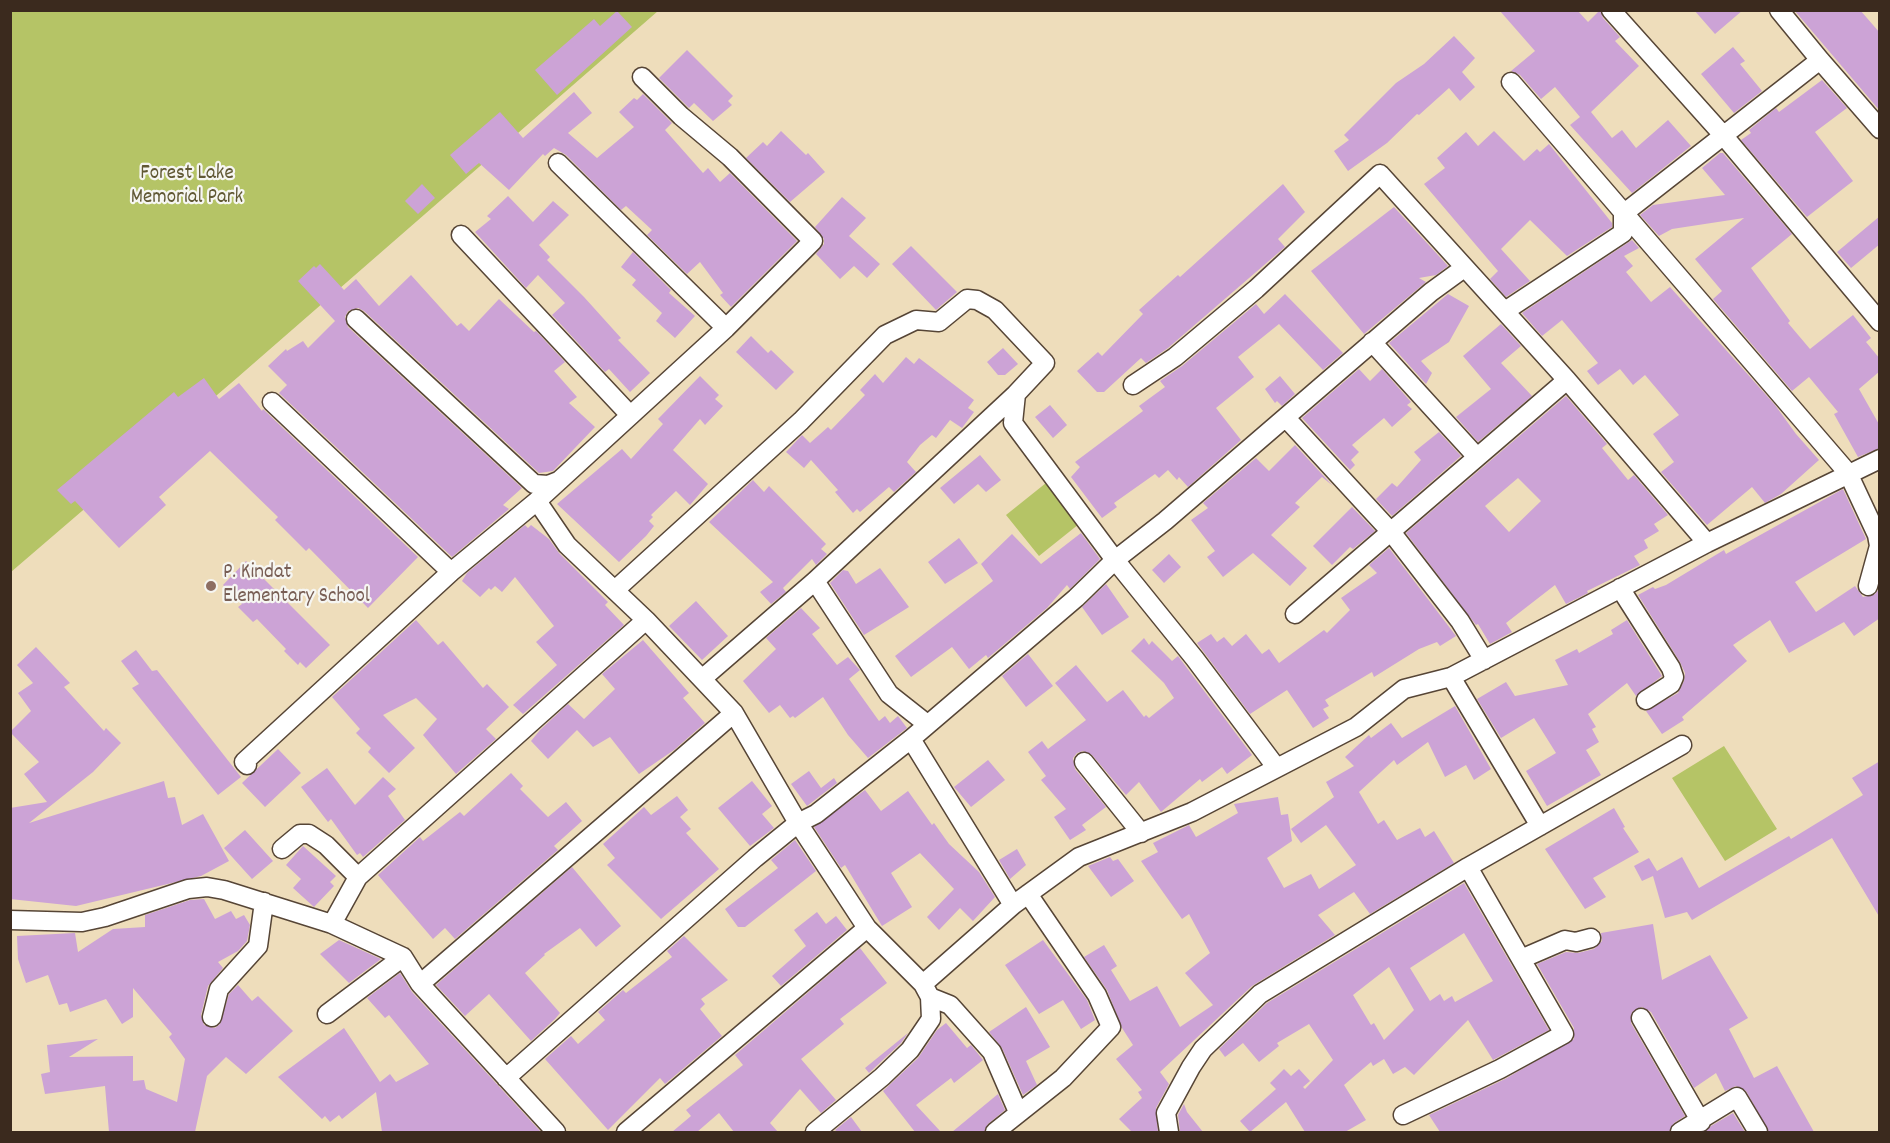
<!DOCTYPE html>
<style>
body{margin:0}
#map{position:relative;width:1890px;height:1143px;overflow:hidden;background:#edb;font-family:Dekko,sans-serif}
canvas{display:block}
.frame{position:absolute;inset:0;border:12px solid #3b2a1e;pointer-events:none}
</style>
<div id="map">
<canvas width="1890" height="1143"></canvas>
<div class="frame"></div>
</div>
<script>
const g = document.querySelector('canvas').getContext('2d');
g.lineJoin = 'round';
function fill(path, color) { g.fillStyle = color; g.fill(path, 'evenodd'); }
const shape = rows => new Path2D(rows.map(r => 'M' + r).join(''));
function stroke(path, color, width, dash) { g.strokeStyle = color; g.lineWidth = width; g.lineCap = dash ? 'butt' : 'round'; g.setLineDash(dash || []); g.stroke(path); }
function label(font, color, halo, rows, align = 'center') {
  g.font = font + ' Dekko,sans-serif'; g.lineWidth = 4.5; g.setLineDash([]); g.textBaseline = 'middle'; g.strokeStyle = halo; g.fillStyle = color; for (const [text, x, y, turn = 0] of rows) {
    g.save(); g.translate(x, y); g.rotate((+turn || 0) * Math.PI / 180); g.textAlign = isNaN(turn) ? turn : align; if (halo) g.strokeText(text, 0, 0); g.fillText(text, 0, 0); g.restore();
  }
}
const green = shape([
 [11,11,658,11,238,377,11,572],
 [1046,483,1079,524,1039,556,1006,515],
 [1724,746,1777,829,1725,861,1672,778]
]);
const building = shape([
 [1577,10,1588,22,1600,10,1603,18,1620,37,1615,41,1639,66,1591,112,1612,138,1622,130,1636,148,1668,120,1691,146,1632,193,1570,125,1580,117,1555,87,1541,99,1520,75,1511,71,1535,51,1500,11],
 [1694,10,1743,10,1715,34],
 [1794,10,1860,10,1880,33,1880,111],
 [617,11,632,27,557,95,535,70,594,19,600,26],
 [1454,36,1475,58,1462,72,1475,87,1460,101,1449,88,1419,115,1417,114,1387,143,1348,171,1334,151,1349,140,1344,135,1396,83,1424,64],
 [1733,47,1745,61,1740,64,1762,91,1734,113,1701,74],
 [687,50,733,96,728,101,732,105,713,121,694,103,689,108,659,78],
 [1822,80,1847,108,1815,132,1853,181,1807,217,1741,140,1751,133,1749,130,1776,108,1779,112],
 [574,92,592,113,568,133,597,158,634,127,619,112,634,98,637,100,643,94,672,123,665,130,703,173,708,168,720,182,730,173,797,241,731,307,720,295,723,293,700,262,687,274,647,235,652,230,626,206,621,210,566,155,554,148,545,156,543,154,509,190,479,163,466,174,450,155,500,112,523,138],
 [781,131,806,155,808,153,825,172,790,202,746,158,763,142,767,146],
 [1494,131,1524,161,1537,149,1540,152,1549,144,1612,223,1612,227,1567,256,1530,220,1501,249,1530,281,1506,297,1490,279,1498,271,1424,184,1445,168,1437,158,1466,132,1478,146],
 [1720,153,1723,153,1792,234,1751,268,1790,321,1788,323,1810,349,1853,315,1871,338,1866,342,1880,359,1880,371,1859,389,1880,426,1880,448,1858,457,1834,414,1838,412,1809,377,1792,391,1713,299,1722,291,1695,259,1744,218,1672,229,1659,236,1640,215,1653,205,1725,195,1702,168],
 [422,184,435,198,418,214,405,201],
 [1283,184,1305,212,1278,239,1285,247,1168,348,1146,363,1141,358,1104,392,1097,392,1077,371,1098,352,1102,356,1143,314,1139,310,1178,275,1180,277],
 [508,196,533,222,553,201,569,215,539,245,550,257,547,260,584,297,621,338,618,340,650,373,630,392,609,369,605,372,552,315,565,303,538,275,526,288,475,232,491,219,487,216],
 [842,197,866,218,849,236,880,264,867,278,854,266,840,279,816,254,824,244,824,239,815,227],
 [1394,207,1448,266,1436,275,1419,278,1426,282,1364,334,1311,271],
 [1880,216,1880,244,1851,268,1837,252],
 [1632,240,1639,248,1624,256,1633,266,1626,272,1651,302,1670,287,1775,405,1796,434,1819,460,1781,494,1765,503,1752,487,1707,525,1661,472,1674,462,1653,434,1679,415,1645,375,1633,385,1620,369,1598,385,1587,371,1598,363,1562,320,1542,336,1522,313],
 [911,246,957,292,936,310,892,264],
 [633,252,671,290,669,293,695,316,675,338,656,321,662,313,632,285,636,280,621,267],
 [320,264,344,290,356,279,379,306,411,275,457,326,461,323,469,331,499,299,534,332,536,331,565,362,554,371,577,397,569,403,595,427,553,471,539,473,364,311,358,308,348,311,345,317,348,327,522,488,503,505,509,509,452,557,279,393,287,385,268,366,286,349,287,351,303,341,308,348,335,321,298,281,314,266,316,268],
 [1285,294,1343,353,1323,370,1279,324,1238,357,1254,377,1216,408,1241,440,1188,487,1179,477,1177,480,1168,470,1159,478,1155,474,1114,503,1117,507,1102,518,1071,477,1080,467,1075,462,1143,411,1139,406,1165,387,1160,381,1182,366,1256,304,1264,314],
 [1448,294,1469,306,1449,342,1421,361,1432,373,1426,384,1389,343],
 [1501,324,1521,346,1501,363,1532,396,1478,442,1456,417,1491,389,1463,356],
 [751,336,768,353,771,350,794,372,776,390,736,352],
 [1003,348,1018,364,1005,375,998,375,987,362],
 [906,357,914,364,919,358,974,400,968,408,974,412,962,428,950,420,936,438,932,435,920,445,907,462,916,472,894,492,889,487,860,512,857,509,853,513,835,492,838,490,811,460,804,468,786,452,802,435,810,443,828,427,831,430,865,395,860,390,875,374,883,383],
 [1359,369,1370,381,1382,369,1411,402,1407,405,1412,409,1392,427,1384,418,1352,445,1359,452,1351,460,1355,465,1350,470,1302,418],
 [700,376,719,395,715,399,723,406,705,425,700,419,673,450,708,484,690,505,676,491,651,515,653,517,649,521,654,526,646,536,619,562,557,504,622,449,631,459,663,424,658,419],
 [1280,376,1295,394,1282,406,1277,401,1275,403,1265,389],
 [204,378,219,399,239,383,262,411,263,409,418,557,368,608,309,548,306,551,275,520,278,517,210,451,159,497,166,505,119,548,75,501,71,504,57,490,174,392,178,397],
 [1566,396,1607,444,1602,448,1628,480,1634,475,1668,515,1654,524,1659,531,1644,540,1648,548,1634,556,1640,565,1587,591,1588,593,1566,604,1555,585,1506,623,1512,632,1490,644,1478,624,1476,625,1406,533],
 [1518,478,1541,501,1509,532,1485,506],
 [1050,405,1067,425,1053,438,1035,417],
 [1439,432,1461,456,1392,516,1376,499,1392,483,1397,487,1421,460,1414,452],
 [1295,445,1333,486,1322,477,1295,503,1300,507,1271,535,1307,568,1290,586,1253,553,1223,577,1207,557,1215,551,1191,520,1208,508,1203,503,1256,458,1269,471],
 [980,455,1001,480,986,492,978,484,954,504,940,488],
 [753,480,764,492,769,486,826,544,821,549,827,554,816,565,812,559,783,588,786,592,771,604,760,592,773,582,709,522],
 [1843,489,1866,539,1795,582,1816,612,1855,586,1863,597,1875,594,1880,588,1880,618,1854,636,1844,622,1789,653,1770,620,1733,645,1747,661,1682,717,1684,720,1662,734,1646,711,1678,693,1684,681,1685,673,1680,662,1638,595,1653,587,1655,589,1666,585,1724,550,1726,554],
 [1352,507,1375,531,1353,549,1350,547,1332,565,1313,546],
 [525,525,528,528,531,525,549,539,559,553,608,602,605,605,624,625,523,714,513,705,557,665,536,642,554,626,515,577,502,592,495,586,491,590,489,588,480,597,462,581,467,573],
 [1081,533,1100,559,1070,589,1067,585,1047,608,988,658,986,655,969,669,952,647,911,677,895,656,993,581,981,564,1012,534,1041,564],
 [959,538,978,563,945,584,928,562],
 [1389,548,1456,636,1440,646,1437,642,1419,649,1374,677,1372,672,1325,700,1329,706,1323,709,1329,718,1313,728,1287,690,1250,714,1197,643,1211,634,1217,642,1224,637,1232,646,1246,634,1262,654,1269,649,1279,663,1324,630,1327,633,1350,610,1341,598,1377,573,1369,565],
 [1169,554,1181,567,1164,583,1152,570],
 [246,561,330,645,306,668,300,662,298,665,284,651,286,649,257,619,253,622,238,607,242,604,223,585],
 [880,568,909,607,864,635,830,583,843,570,848,571,856,584],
 [1106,584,1129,617,1102,635,1082,607],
 [696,601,728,636,702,660,669,626],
 [801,608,820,628,812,634,837,665,848,657,860,670,849,679,879,721,885,716,890,723,898,716,907,728,868,758,848,735,823,697,795,718,793,716,790,718,780,705,769,713,743,681,776,649,766,638],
 [416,620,438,645,443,641,483,688,487,684,509,707,486,729,496,739,456,774,423,735,437,719,416,698,383,715,415,748,389,773,368,752,371,748,356,733,360,729,332,697],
 [1627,620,1662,676,1636,696,1627,683,1588,714,1596,727,1592,729,1599,742,1586,750,1601,775,1547,806,1526,771,1556,753,1534,718,1501,738,1477,699,1506,682,1515,696,1568,685,1555,660,1577,649,1579,653,1613,634,1611,630],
 [1144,638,1149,645,1152,641,1172,661,1178,656,1252,755,1227,774,1222,767,1202,782,1200,779,1161,812,1139,782,1126,795,1092,755,1083,751,1077,753,1073,758,1075,769,1106,807,1082,825,1086,830,1070,840,1054,817,1066,809,1041,780,1046,776,1028,752,1042,741,1048,749,1086,720,1055,683,1076,665,1107,702,1123,690,1144,717,1146,715,1149,718,1174,698,1164,683,1131,651],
 [643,640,689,693,683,698,705,723,674,750,639,774,610,737,593,747,577,730,548,759,531,741,540,730,568,704,584,719,615,689,602,674],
 [36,647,70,683,64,687,104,731,106,728,121,743,93,772,29,823,164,781,168,798,175,797,182,825,203,814,229,861,201,876,76,906,10,899,10,808,47,802,24,774,39,762,10,732,31,711,18,693,33,683,17,665],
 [136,650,152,671,157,670,241,777,218,795,132,688,139,684,121,661],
 [1028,654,1053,686,1026,707,1002,676],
 [1455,706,1491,769,1474,780,1466,765,1445,777,1428,742,1397,765,1394,760,1359,792,1378,824,1384,820,1397,840,1420,828,1425,837,1434,831,1454,863,1370,914,1354,892,1318,915,1335,935,1252,986,1160,1072,1169,1084,1156,1108,1158,1132,1132,1132,1119,1119,1142,1098,1138,1092,1142,1090,1116,1059,1133,1045,1122,1028,1107,990,1084,957,1104,945,1117,966,1111,970,1130,1001,1157,986,1180,1027,1213,1005,1185,973,1210,953,1189,914,1182,919,1141,861,1158,852,1153,843,1189,825,1196,837,1238,813,1234,804,1278,797,1281,815,1288,814,1292,841,1267,858,1284,888,1311,874,1319,889,1356,865,1326,825,1301,843,1291,829,1334,797,1326,782,1354,766,1345,757,1369,735,1371,738,1391,723,1402,738],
 [278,749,301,773,265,807,242,783],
 [988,760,1005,780,971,807,954,787],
 [1880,761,1880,918,1832,838,1692,920,1687,912,1665,918,1653,876,1642,881,1634,866,1649,858,1657,871,1682,857,1699,888,1789,836,1791,839,1863,795,1852,778],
 [327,768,355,805,383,777,396,789,388,796,405,820,363,857,360,853,357,855,331,819,328,822,301,787],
 [809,771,821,788,834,778,837,783,807,806,791,784],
 [511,773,523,786,520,789,548,817,566,802,582,821,554,846,558,850,455,939,445,928,433,939,378,875,420,837,423,841,460,812,464,816],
 [752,781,772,806,762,814,774,828,750,846,718,808],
 [865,790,881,811,908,791,932,825,934,823,949,844,979,872,995,897,973,921,960,908,939,930,927,917,954,889,920,853,891,873,912,907,882,926,845,865,841,868,814,827],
 [677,796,688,810,680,817,691,829,686,833,719,869,661,919,607,865,615,858,603,844,644,807,651,815],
 [1614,808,1625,827,1623,828,1639,852,1593,878,1606,897,1585,909,1545,849],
 [245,830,273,861,252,879,224,848],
 [795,840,816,871,745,927,738,927,725,909,778,868,771,860],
 [303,846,336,876,330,882,334,886,314,907,293,888,301,879,286,865],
 [1017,849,1026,865,1010,879,999,860],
 [1110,857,1113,861,1118,859,1134,881,1111,897,1088,866],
 [572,867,621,926,596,947,580,928,544,954,545,955,525,973,560,1013,555,1019,531,1041,489,994,465,1016,436,985],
 [1464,883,1549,1030,1493,1060,1468,1020,1414,1075,1405,1067,1393,1074,1384,1059,1373,1066,1371,1062,1344,1085,1366,1120,1345,1132,1305,1132,1286,1102,1250,1132,1240,1121,1276,1089,1270,1083,1284,1069,1291,1076,1299,1069,1310,1081,1303,1087,1305,1089,1333,1060,1309,1024,1277,1043,1279,1046,1259,1062,1243,1043,1225,1057,1219,1049,1267,1003],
 [1464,933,1493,981,1455,1002,1452,996,1444,1001,1440,994,1430,1001,1410,968],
 [1389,967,1414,1010,1384,1040,1374,1023,1371,1025,1353,995],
 [204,899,215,919,231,911,236,919,244,915,250,925,247,941,238,951,218,962,223,968,208,986,201,1015,204,1025,215,1028,220,1024,229,994,238,985,252,1001,258,996,293,1031,246,1074,226,1057,207,1076,195,1132,109,1132,105,1086,45,1094,41,1074,50,1072,47,1045,98,1039,69,1057,133,1056,133,1081,144,1080,146,1089,177,1102,185,1059,169,1037,172,1034,133,988,133,1017,122,1024,106,999,70,1012,67,1003,59,1005,48,975,26,983,18,959,17,936,75,933,78,952,113,929,145,927,145,915,190,900],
 [817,912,826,924,836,916,847,930,781,986,772,976,806,946,794,930],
 [1653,924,1662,980,1710,955,1748,1018,1729,1029,1754,1078,1777,1066,1814,1132,1769,1132,1746,1091,1736,1086,1725,1091,1716,1073,1694,1088,1651,1012,1642,1007,1632,1012,1631,1023,1685,1116,1674,1123,1669,1132,1440,1132,1429,1115,1505,1079,1574,1039,1574,1028,1537,964,1566,952,1578,953,1594,949,1602,941,1601,933],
 [684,936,728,980,701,999,705,1004,700,1009,722,1036,665,1084,660,1078,608,1130,545,1059,571,1036,578,1044,605,1020,598,1012,623,990,626,993,672,957,667,951],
 [339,940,381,959,349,983,320,954],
 [1043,940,1087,1000,1095,1020,1081,1029,1063,1000,1039,1014,1005,965],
 [860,948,887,983,840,1019,844,1024,801,1059,836,1100,821,1113,800,1089,770,1123,778,1132,734,1132,719,1113,697,1132,672,1132,691,1116,686,1110,743,1065,735,1055],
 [400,973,412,992,541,1132,382,1132,376,1092,342,1119,339,1115,330,1122,325,1116,322,1119,278,1077,344,1028,380,1082,390,1074,396,1082,429,1064,389,1015,385,1018,367,998],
 [1026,1007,1050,1047,1026,1061,1037,1085,1023,1095,1002,1048,989,1032],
 [946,1023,967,1048,971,1045,983,1060,954,1083,951,1078,916,1105,941,1132,915,1132,883,1091,918,1058,937,1030],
 [908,1033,901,1043,869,1073,865,1068],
 [998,1094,1005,1110,988,1124,984,1132,952,1132],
 [1184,1104,1187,1112,1203,1132,1180,1132,1178,1115],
 [1733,1113,1745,1132,1704,1132,1711,1126],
 [851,1117,862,1132,838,1132,835,1130]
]);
const minor = shape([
 [1611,10,1723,135,1880,322],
 [1820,60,1880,129],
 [1511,82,1848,473,1877,535,1879,546,1868,586],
 [558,163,726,328],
 [461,235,630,415],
 [1505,311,1623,233,1623,214,1820,60,1779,10],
 [356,319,534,484,548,485,558,481],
 [1372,342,1477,457],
 [1133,385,1175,357,1256,289,1380,174,1567,380,1707,543],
 [272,402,451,572],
 [1286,418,1392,533,1460,621,1484,660],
 [537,501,567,545,646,620,734,713,798,823,867,928,923,984,930,997,931,1019,910,1050,882,1077,815,1132],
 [815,581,889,694,927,724],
 [1620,588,1671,668,1674,677,1671,684,1646,700],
 [615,590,801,421,885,335,916,320,939,322,967,299,977,300,995,310,1045,363,1016,394,1013,423,1115,560,1195,659,1276,767],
 [1295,614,1567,380],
 [1451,677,1540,826],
 [703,678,815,581,1016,394],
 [911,739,1013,905],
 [1084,762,1141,833],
 [247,765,244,762,451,572,537,501,726,328,813,241,730,157,681,116,642,77],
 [282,849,300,834,309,834,326,845,358,877],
 [10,920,82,922,105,917,188,889,207,887,224,890,332,924,403,957,420,984,734,713],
 [332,924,358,877,646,620],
 [1521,959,1565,940,1576,942,1591,938],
 [420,984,556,1132],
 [923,984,1013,905,1079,857,1192,812,1356,727,1404,689,1451,677,1707,543,1880,459],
 [930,997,950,1005,992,1052,1018,1112],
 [327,1014,403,957],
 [212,1017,219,989,258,946,264,902],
 [1641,1018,1701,1122],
 [506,1078,755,858,798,823,816,814,911,739,1076,598,1115,560,1165,521,1431,292,1464,268],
 [1403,1115,1500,1069,1564,1034,1468,867],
 [626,1132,867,928],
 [995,1132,1063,1078,1111,1027,1097,995,1028,894],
 [1169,1132,1166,1113,1191,1067,1203,1049,1260,994,1468,867,1682,745],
 [1680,1132,1737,1097,1758,1132]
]);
const markers = [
 [211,586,6,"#8d6e63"]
];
const parkNames = [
 ["Forest Lake",187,175],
 ["Memorial Park",187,199]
];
const educationNames = [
 ["P. Kindat",223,574],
 ["Elementary School",223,598]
];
fill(green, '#b5c466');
fill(building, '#cca3d6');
stroke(minor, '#564536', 21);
stroke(minor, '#fff', 18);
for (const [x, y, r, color] of markers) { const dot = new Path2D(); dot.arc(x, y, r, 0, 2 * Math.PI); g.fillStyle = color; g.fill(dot); stroke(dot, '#f6f6f2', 2); }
label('21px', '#605834', '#f6f6f2', parkNames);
label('21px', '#785e54', '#f6f6f2', educationNames, 'left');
</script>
